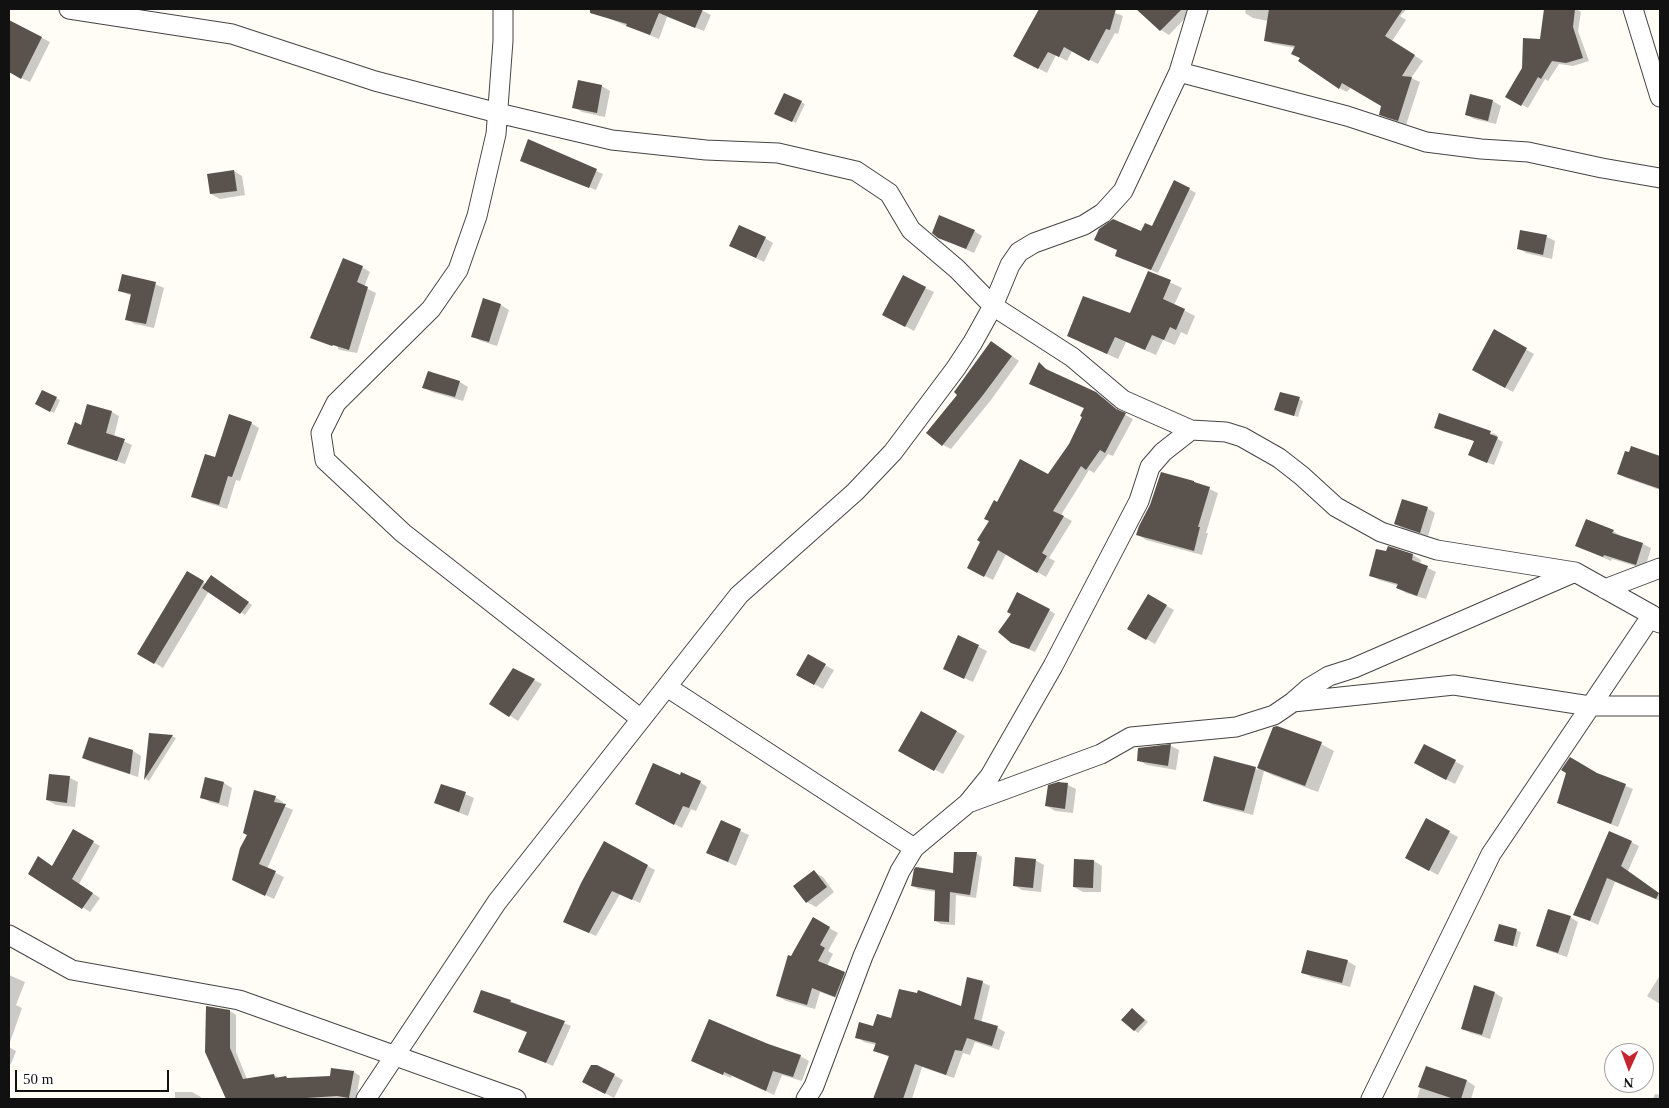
<!DOCTYPE html>
<style>
body{margin:0}
#map{position:relative;width:1669px;height:1108px;overflow:hidden;background:#fffdf5;font-family:Georgia,serif}
canvas{display:block}
.frame{position:absolute;inset:0;border:10px solid #111;pointer-events:none}
.north{position:absolute;left:1604px;top:1043px;width:50px;height:50px;box-sizing:border-box;background:#fff;border:1px solid #a0a0a0;border-radius:50%;rotate:182deg;font-size:14px;font-weight:700;line-height:20px;text-align:center;color:#111}
.north::after{content:'';display:block;margin:auto;width:18px;height:22px;background:#c4262e;clip-path:polygon(50% 0,100% 100%,50% 72%,0 100%)}
.scale{position:absolute;left:15px;top:1070px;width:154px;height:22px;box-sizing:border-box;border:2px solid #111;border-top:0;padding-left:6px;font-size:15px;line-height:18px;white-space:nowrap;color:#111;-webkit-text-stroke:4px #fff;paint-order:stroke}
</style>
<div id="map">
<canvas width="1669" height="1108"></canvas>
<div class="frame"></div>
<div class="north">N</div>
<div class="scale">50 m</div>
</div>
<script>
const g = document.querySelector('canvas').getContext('2d');
g.lineJoin = 'round';
function fill(path, color) { g.fillStyle = color; g.fill(path, 'evenodd'); }
const shape = rows => new Path2D(rows.map(r => 'M' + r).join(''));
function stroke(path, color, width, dash) { g.strokeStyle = color; g.lineWidth = width; g.lineCap = dash ? 'butt' : 'round'; g.setLineDash(dash || []); g.stroke(path); }
const shadow = shape([
 [604,9,699,9,711,15,704,31,667,17,659,39,610,19,602,14],
 [1041,9,1106,9,1123,16,1118,34,1115,33,1098,64,1072,51,1067,61,1056,55,1047,73,1015,56,1030,33],
 [1141,9,1186,9,1190,13,1169,35,1161,30,1139,11],
 [1246,9,1407,9,1400,16,1406,20,1392,41,1423,61,1411,78,1420,82,1406,125,1388,119,1380,114,1383,105,1351,87,1347,92,1339,88,1301,58,1295,48,1273,44,1265,40,1268,21,1253,18,1245,13],
 [1545,9,1576,9,1581,12,1578,31,1589,61,1573,66,1559,64,1548,81,1545,79,1528,108,1506,96,1541,40],
 [9,21,50,42,30,82,9,72],
 [579,81,602,86,610,91,605,117,582,112,574,107],
 [785,94,805,104,796,123,779,115],
 [1493,101,1501,106,1496,124,1474,119,1466,114],
 [529,141,603,174,596,190,528,164],
 [234,171,242,176,245,195,220,199,211,194],
 [1189,189,1196,193,1158,273,1123,259,1116,255,1118,250,1096,240,1142,233,1153,227],
 [974,231,982,236,974,253,939,237],
 [1521,231,1547,237,1555,241,1552,259,1526,253,1518,248],
 [765,238,773,243,764,262,739,250],
 [362,267,370,272,364,287,376,293,357,353,340,350,338,349,338,347,319,340],
 [1148,272,1182,288,1174,305,1195,316,1187,335,1181,332,1175,345,1163,340,1156,355,1126,342,1118,359,1080,342,1131,315],
 [155,284,164,288,154,328,135,324,126,319,132,296,119,291],
 [925,288,934,292,914,331,892,319],
 [484,300,501,305,509,310,497,346,481,341,472,336],
 [1494,331,1534,354,1513,392,1473,370],
 [999,347,1019,361,991,400,951,449,943,445],
 [1039,364,1052,373,1104,398,1122,413,1133,419,1113,456,1108,454,1094,473,1089,470,1061,515,1072,521,1049,558,1055,561,1046,577,1006,554,993,580,977,572,991,521,998,503,1048,476,1070,444,1083,417,1085,409,1031,384],
 [460,382,468,387,463,401,432,392,424,387],
 [56,398,60,400,54,413,36,404],
 [1299,399,1303,401,1298,417,1276,410],
 [88,406,112,412,119,416,114,437,132,445,125,464,76,448,69,444,82,426],
 [251,423,259,428,240,481,236,480,227,509,201,501,193,496,216,458],
 [1436,427,1489,441,1492,433,1497,435,1496,438,1503,442,1494,465,1475,458,1475,441,1442,431],
 [1632,448,1660,457,1660,490,1626,478,1618,473],
 [1194,482,1218,493,1206,533,1208,533,1202,555,1146,540,1138,535],
 [1427,508,1435,513,1428,536,1404,529,1396,524],
 [1613,531,1621,536,1621,537,1643,544,1651,548,1645,569,1612,559,1611,561,1577,546],
 [1389,548,1413,555,1421,560,1420,564,1436,572,1426,599,1406,593,1398,588,1399,586,1379,580,1370,575,1387,553],
 [187,573,206,584,215,579,252,605,245,615,209,591,163,668,139,653],
 [1149,596,1174,610,1155,644,1129,629],
 [1049,610,1055,614,1035,652,1012,642],
 [959,637,987,651,973,682,953,673],
 [808,656,834,670,823,689,798,675],
 [534,680,542,684,518,721,491,703],
 [921,712,965,736,943,774,900,751],
 [1274,728,1321,744,1334,751,1318,792,1272,775,1264,771,1253,815,1213,805,1205,801,1255,768,1258,770],
 [150,734,172,736,176,738,149,781,146,779],
 [90,738,133,751,141,756,138,777,91,762,83,758],
 [1171,746,1179,750,1176,770,1147,765,1138,760,1139,749],
 [1424,746,1464,766,1455,784,1424,768],
 [1597,774,1633,789,1618,827,1565,806],
 [680,777,700,782,707,787,696,811,691,809,682,828,636,804],
 [70,778,78,782,75,807,56,805,47,800],
 [224,783,232,788,228,807,210,802,202,797],
 [441,785,465,794,474,798,468,816,444,807,435,802],
 [1068,785,1076,789,1073,813,1055,811,1047,806],
 [275,797,283,802,282,805,293,810,267,869,284,877,274,899,233,880],
 [1427,820,1458,837,1438,875,1406,858],
 [721,822,749,835,736,866,708,853],
 [73,831,100,846,79,884,100,898,90,912,30,873,39,857,53,867],
 [1631,842,1639,846,1628,871,1660,894,1660,901,1615,882,1598,925,1575,914],
 [604,843,655,870,640,903,620,894,596,936,565,922],
 [955,854,977,854,982,857,976,898,956,895,955,925,941,924,935,921,936,892,918,889,913,886,954,874],
 [1035,860,1044,865,1041,892,1022,890,1014,885],
 [1075,861,1094,861,1102,866,1101,892,1083,892,1074,887],
 [814,872,823,877,834,892,816,907,807,902,795,886],
 [1570,917,1578,922,1567,957,1546,950,1538,946],
 [814,919,838,933,828,951,833,954,827,966,853,977,844,1001,820,992,815,1009,786,1001,777,996,792,957],
 [1500,925,1521,932,1517,947,1499,942],
 [1347,961,1356,966,1350,987,1311,977,1303,972],
 [9,975,25,982,16,1005,22,1008,9,1045],
 [1659,977,1660,978,1660,1004,1647,996],
 [982,982,990,986,981,1023,998,1028,1005,1032,999,1050,975,1042,970,1055,963,1053,954,1078,922,1067,912,1099,874,1099,889,1057,874,1050,876,1045,864,1042,857,1037,874,1027,892,1020,962,1008],
 [1495,993,1503,998,1490,1039,1471,1033,1462,1028],
 [510,1001,571,1026,553,1066,527,1055,528,1033,474,1012],
 [230,1011,236,1015,236,1052,247,1079,274,1075,280,1078,286,1077,289,1079,331,1077,332,1069,354,1072,360,1076,356,1099,233,1099,230,1081],
 [1136,1012,1148,1022,1138,1033,1134,1030],
 [710,1021,800,1056,809,1061,802,1081,782,1075,774,1095,732,1076,731,1078,701,1065],
 [9,1047,16,1051,11,1064,9,1063],
 [597,1066,623,1080,614,1098,583,1081],
 [1426,1068,1467,1081,1475,1086,1471,1099,1417,1099],
 [175,1092,192,1092,201,1097,201,1099,175,1099],
 [1655,1094,1660,1095,1660,1099,1653,1099]
]);
const building = shape([
 [590,9,703,9,695,28,659,13,650,35,626,26,627,24,590,13],
 [1039,9,1116,9,1110,30,1106,29,1089,61,1064,47,1059,57,1048,52,1038,69,1013,56],
 [1136,9,1182,9,1160,31],
 [1269,9,1403,9,1385,36,1415,55,1402,76,1412,77,1398,121,1379,115,1381,106,1342,83,1339,89,1298,61,1300,58,1291,54,1295,46,1264,41],
 [1544,9,1575,9,1573,27,1583,58,1566,63,1552,61,1541,79,1538,77,1521,106,1505,97,1522,68,1523,38,1540,39],
 [9,20,42,37,21,79,9,72],
 [578,80,602,85,597,113,572,108],
 [784,93,802,101,792,122,774,114],
 [1470,94,1493,100,1488,121,1465,115],
 [528,139,597,169,589,188,520,161],
 [234,170,237,191,210,194,207,174],
 [1174,180,1190,188,1151,270,1115,256,1117,250,1094,240,1099,229,1113,219,1141,231,1145,223,1152,226],
 [939,215,975,230,966,249,938,238,932,233],
 [739,225,766,237,756,258,729,246],
 [1520,230,1547,235,1543,255,1517,249],
 [343,258,363,266,357,282,368,287,349,350,333,345,332,346,310,338],
 [1148,271,1171,280,1163,299,1185,309,1176,330,1170,327,1164,340,1152,335,1145,350,1115,337,1107,354,1067,336,1083,296,1130,313],
 [122,274,156,282,146,324,125,320,131,294,118,291],
 [903,275,926,287,905,327,882,315],
 [483,298,501,304,489,342,471,337],
 [1494,329,1527,348,1505,388,1472,370],
 [991,341,1012,356,983,395,942,446,926,433,957,395,954,392],
 [1039,362,1046,369,1096,392,1116,409,1126,413,1105,453,1100,450,1086,470,1081,466,1053,511,1064,516,1042,553,1047,556,1037,573,998,550,984,577,967,568,980,542,977,540,989,521,984,519,994,500,997,502,1020,459,1048,474,1069,444,1082,417,1080,416,1084,408,1029,384],
 [428,371,460,381,455,397,422,388],
 [42,390,57,397,50,412,35,404],
 [1280,392,1300,397,1294,416,1274,410],
 [87,404,112,411,106,433,125,439,117,461,67,444,75,422,81,425],
 [1439,413,1491,431,1490,434,1498,437,1487,463,1468,455,1474,441,1434,428],
 [229,414,252,422,232,477,228,476,219,505,191,497,205,454,215,457],
 [1631,446,1660,456,1660,489,1617,474,1625,451,1629,452],
 [1161,472,1194,481,1194,482,1210,487,1198,527,1200,527,1194,551,1136,535,1139,526,1150,505],
 [1402,499,1428,507,1420,533,1394,524],
 [1586,519,1614,530,1612,533,1643,543,1636,565,1604,555,1603,557,1575,546],
 [1388,546,1413,554,1412,560,1428,566,1417,596,1396,588,1398,584,1369,576,1376,549,1386,551],
 [187,571,204,581,154,664,137,654],
 [211,575,249,602,240,614,202,588],
 [1017,592,1050,609,1029,649,1011,643,998,632,1011,614,1007,612],
 [1148,594,1167,605,1146,640,1127,629],
 [958,635,979,645,964,679,943,669],
 [808,654,826,664,814,685,796,675],
 [513,668,535,679,509,717,489,704],
 [921,711,957,731,934,771,898,751],
 [1277,726,1322,742,1305,786,1257,768,1273,727],
 [149,733,173,735,144,780],
 [89,737,133,750,130,774,82,758],
 [1171,744,1168,766,1137,761,1138,748],
 [1424,744,1456,760,1446,780,1414,763],
 [1214,756,1256,767,1244,811,1203,801],
 [1570,757,1597,773,1626,784,1611,824,1557,803,1566,773,1561,770],
 [653,763,680,775,681,772,701,781,689,808,683,806,674,825,635,804],
 [49,774,70,776,67,803,46,800],
 [205,777,224,782,219,803,200,798],
 [1058,782,1068,783,1065,809,1045,806,1048,785],
 [441,784,466,792,459,812,434,803],
 [254,790,276,796,274,802,286,804,259,864,276,871,265,896,232,880,240,848,247,835,243,833],
 [1426,818,1450,831,1429,871,1405,858],
 [721,820,741,829,728,862,706,853],
 [73,829,94,841,72,879,93,893,82,909,28,874,38,856,52,866],
 [1609,831,1632,841,1621,866,1659,893,1656,899,1607,878,1590,921,1573,915],
 [604,841,648,865,632,900,612,891,589,933,563,922,581,883],
 [954,852,977,852,970,895,950,892,949,922,934,921,935,890,911,886,914,869,916,867,953,873],
 [1015,857,1036,859,1033,888,1013,886],
 [1074,859,1094,860,1093,888,1073,887],
 [814,870,827,887,806,903,793,886],
 [1548,909,1571,916,1558,953,1536,946],
 [813,917,830,927,820,945,825,948,818,961,845,972,835,997,812,988,807,1005,776,996,788,955,791,956],
 [1499,924,1517,929,1513,946,1494,941],
 [1307,950,1348,960,1342,983,1301,973],
 [967,977,983,981,974,1019,998,1026,992,1046,967,1038,962,1051,955,1050,946,1075,915,1064,903,1099,873,1099,889,1056,873,1051,876,1043,855,1038,859,1022,873,1026,877,1014,891,1018,899,989,917,993,918,990,961,1006],
 [1474,985,1495,992,1482,1035,1461,1029],
 [481,990,511,1000,510,1002,565,1021,546,1063,518,1052,527,1032,473,1012],
 [206,1006,230,1010,230,1048,243,1079,274,1074,275,1078,286,1076,287,1078,330,1076,331,1068,354,1071,349,1098,337,1096,291,1099,226,1099,205,1052],
 [1132,1008,1145,1020,1134,1031,1121,1020],
 [709,1019,768,1044,801,1055,793,1077,773,1071,766,1091,724,1072,723,1075,691,1061],
 [591,1065,597,1065,615,1074,605,1094,582,1082],
 [1426,1066,1467,1080,1461,1099,1454,1099,1418,1087]
]);
const minor = shape([
 [69,9,232,34,375,81,498,113,612,140,706,150,778,153,856,171,889,193,911,230,957,269,993,306,1072,357,1123,400,1191,430,1226,432,1242,437,1279,458,1302,476,1336,507,1381,532,1437,550,1575,572,1652,615,1652,620,1660,623],
 [503,9,503,41,496,134,477,216,458,270,431,309,336,403,321,433,325,460,403,533,641,719],
 [1633,9,1660,97],
 [1179,72,1347,116,1426,142,1481,149,1528,152,1602,168,1660,178],
 [1605,589,1660,568],
 [667,687,914,848],
 [1293,702,1454,685,1590,706,1660,706],
 [968,803,1101,754,1131,737,1236,727,1274,715,1293,702,1309,688,1329,676,1354,668,1575,572],
 [9,935,72,970,239,1000,516,1099],
 [366,1099,497,902,739,595,855,492,893,452,956,368,973,342,993,306,1010,265,1019,252,1034,243,1084,225,1103,213,1123,191,1179,72,1198,9],
 [806,1099,814,1086,863,956,900,871,914,848,968,803,990,776,1053,666,1139,501,1150,467,1163,452,1191,430],
 [1371,1099,1491,854,1652,615]
]);
fill(shadow, '#0003');
fill(building, '#5a524d');
stroke(minor, '#444', 21);
stroke(minor, '#fff', 19);
</script>
